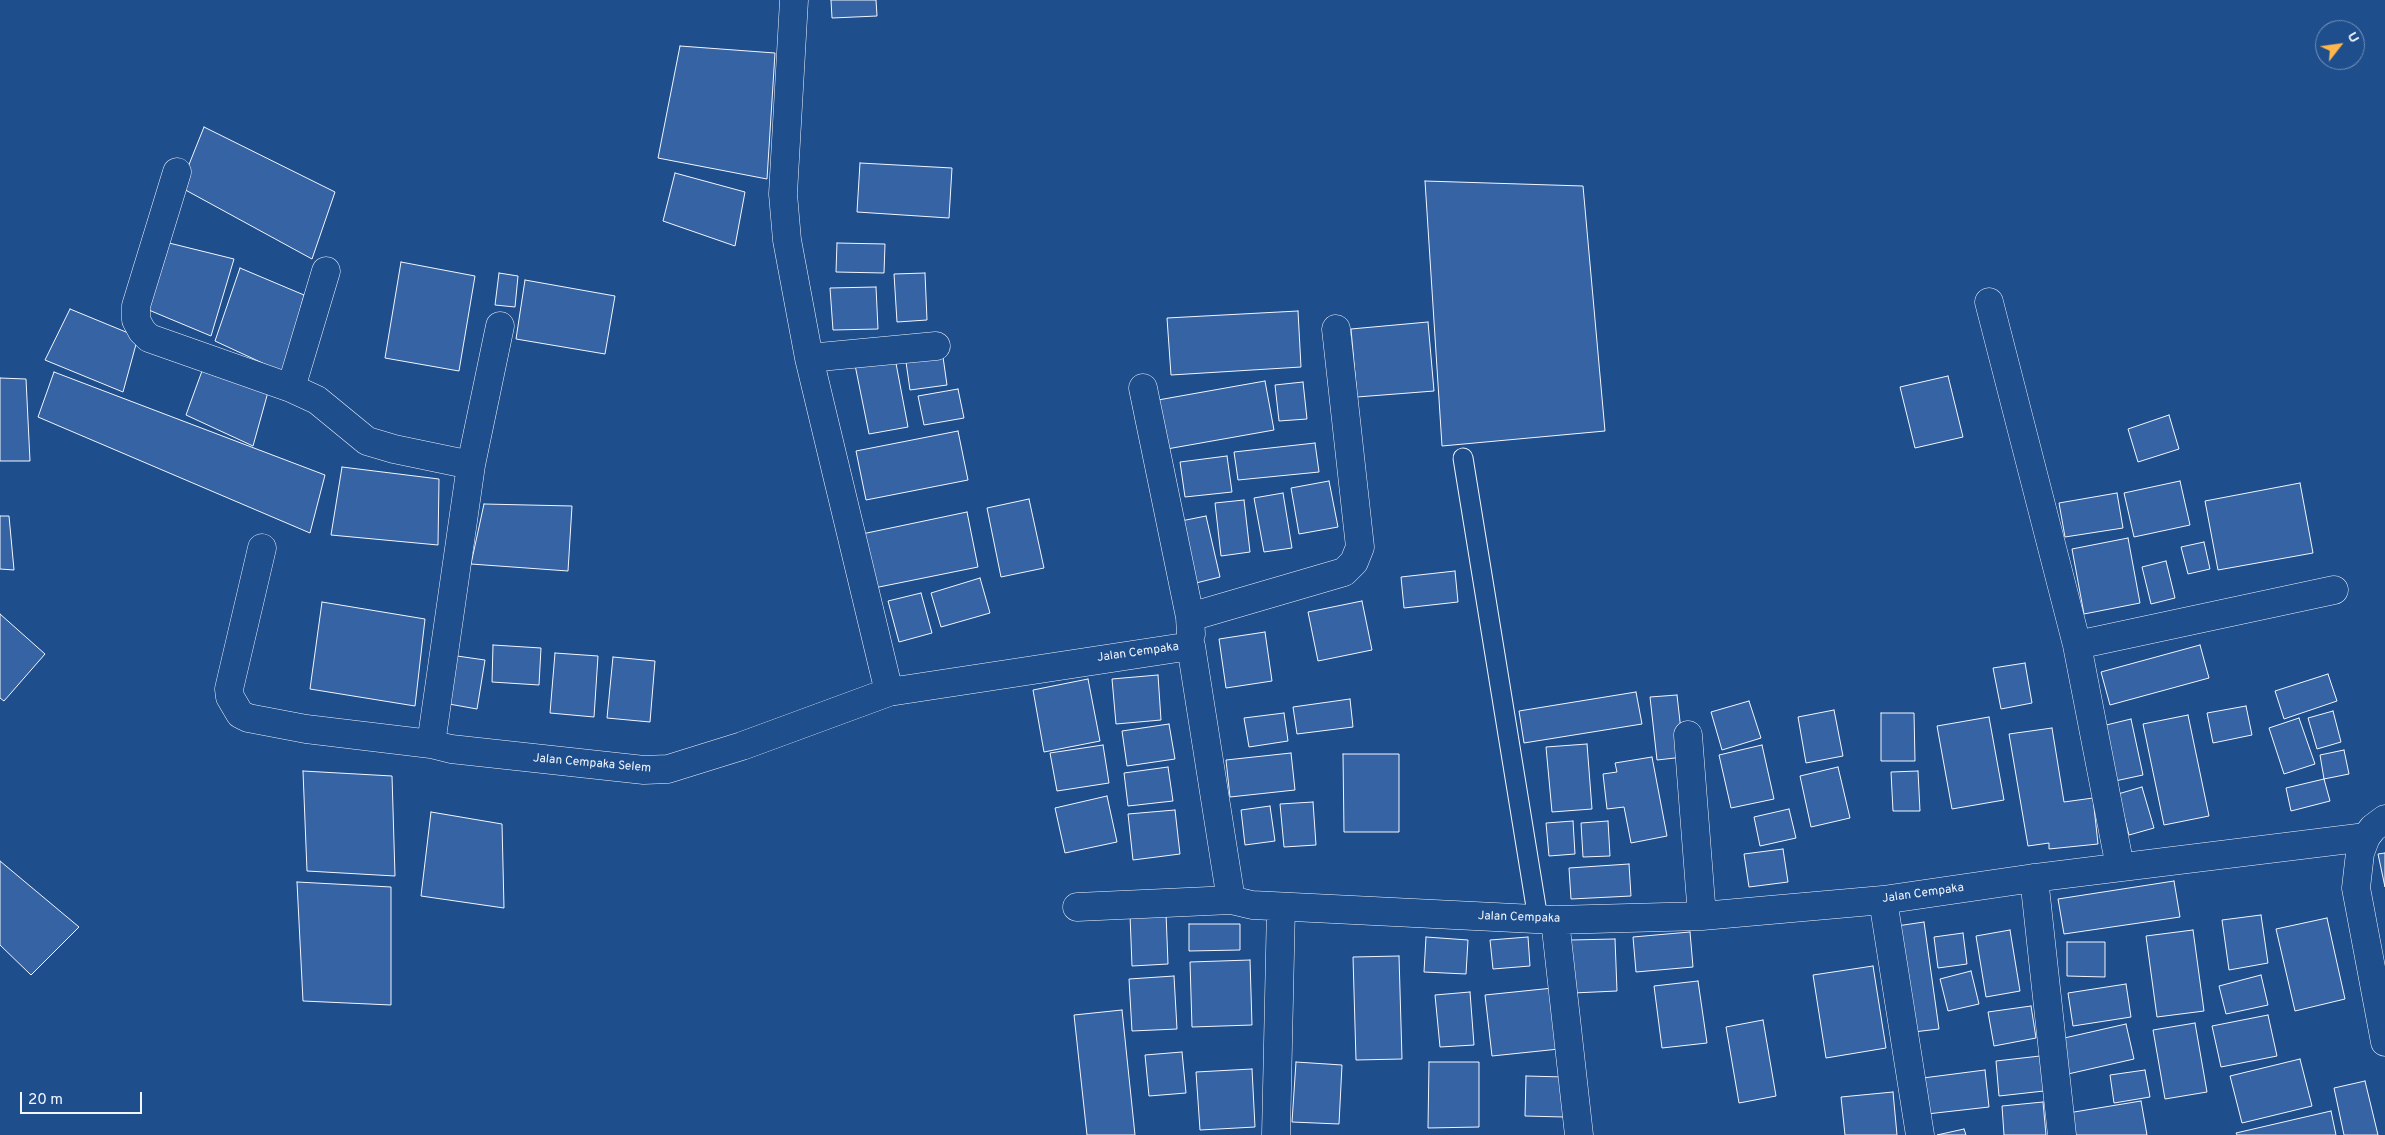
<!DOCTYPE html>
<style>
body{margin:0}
#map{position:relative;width:2385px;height:1135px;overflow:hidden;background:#1f4e8c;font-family:Overpass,sans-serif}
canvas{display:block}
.north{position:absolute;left:2315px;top:20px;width:50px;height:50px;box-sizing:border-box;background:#1f4e8c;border:1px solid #7391ba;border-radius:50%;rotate:60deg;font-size:14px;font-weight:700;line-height:20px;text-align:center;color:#f2f6ff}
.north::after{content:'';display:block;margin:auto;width:18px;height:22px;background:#ffb74d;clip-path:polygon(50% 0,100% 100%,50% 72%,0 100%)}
.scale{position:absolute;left:20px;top:1092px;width:122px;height:22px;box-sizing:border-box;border:2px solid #f2f6ff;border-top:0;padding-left:6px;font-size:15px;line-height:18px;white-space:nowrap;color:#f2f6ff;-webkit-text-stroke:4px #1f4e8c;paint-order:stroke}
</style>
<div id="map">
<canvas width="2385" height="1135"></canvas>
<div class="north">U</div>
<div class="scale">20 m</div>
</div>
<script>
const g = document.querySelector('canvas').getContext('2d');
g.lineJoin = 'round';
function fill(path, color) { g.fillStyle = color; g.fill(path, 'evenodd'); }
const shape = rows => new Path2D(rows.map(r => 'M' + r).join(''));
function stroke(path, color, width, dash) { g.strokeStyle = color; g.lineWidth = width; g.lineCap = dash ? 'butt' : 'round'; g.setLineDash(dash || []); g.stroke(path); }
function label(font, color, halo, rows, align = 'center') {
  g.font = font + ' Overpass,sans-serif'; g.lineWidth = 4; g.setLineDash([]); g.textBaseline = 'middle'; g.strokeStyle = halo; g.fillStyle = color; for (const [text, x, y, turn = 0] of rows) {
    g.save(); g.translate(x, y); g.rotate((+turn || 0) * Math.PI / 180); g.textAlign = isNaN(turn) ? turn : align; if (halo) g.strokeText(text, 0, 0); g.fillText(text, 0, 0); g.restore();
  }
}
const building = shape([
 [831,0,876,0,877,16,832,18,831,0],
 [680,46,775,53,767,179,658,158,680,46],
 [204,127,335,192,312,259,180,187,204,127],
 [860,163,952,168,949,218,857,212,860,163],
 [675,173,745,192,735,246,663,221,675,173],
 [1425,181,1583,186,1605,431,1442,446,1425,181],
 [169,243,234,259,211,336,144,308,169,243],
 [837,243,885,244,884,273,836,272,837,243],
 [401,262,475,276,459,371,385,358,401,262],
 [240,268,304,295,284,373,215,341,240,268],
 [499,273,518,276,515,307,495,305,499,273],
 [925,273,927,320,897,322,894,274,925,273],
 [525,280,615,296,605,354,516,339,525,280],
 [876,287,878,329,833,330,830,288,876,287],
 [70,309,138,337,123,392,45,360,70,309],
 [1298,311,1301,367,1171,375,1167,318,1298,311],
 [1428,322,1434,391,1357,397,1351,329,1428,322],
 [942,350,947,385,910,390,905,355,942,350],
 [895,358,908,427,869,434,855,365,895,358],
 [202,371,268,392,253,446,186,415,202,371],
 [54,372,325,475,310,533,38,417,54,372],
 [1948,376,1963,437,1915,448,1900,387,1948,376],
 [0,378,26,379,30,461,0,461,0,378],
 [1265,381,1274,430,1167,449,1158,400,1265,381],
 [1303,382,1307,419,1279,421,1275,385,1303,382],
 [958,389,964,418,924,425,918,396,958,389],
 [2169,415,2179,449,2138,462,2128,429,2169,415],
 [958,431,968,480,866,500,856,451,958,431],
 [1315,443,1319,472,1238,480,1234,452,1315,443],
 [1227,456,1232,492,1185,497,1180,462,1227,456],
 [342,467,439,479,438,545,331,535,342,467],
 [1329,481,1338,527,1299,534,1291,488,1329,481],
 [2180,481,2190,525,2134,537,2124,493,2180,481],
 [2300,483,2313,553,2218,570,2205,501,2300,483],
 [1283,493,1292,548,1264,552,1254,498,1283,493],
 [2117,493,2123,528,2065,537,2059,503,2117,493],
 [1029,499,1044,568,1001,577,987,508,1029,499],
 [1244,500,1250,552,1221,556,1215,503,1244,500],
 [484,504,572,506,568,571,471,564,484,504],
 [967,512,978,567,874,588,862,534,967,512],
 [0,516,9,516,14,570,0,569,0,516],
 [1206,516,1220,577,1196,583,1181,521,1206,516],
 [2128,538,2140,603,2084,614,2072,549,2128,538],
 [2204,542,2210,569,2188,574,2181,547,2204,542],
 [2166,561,2175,598,2151,604,2142,567,2166,561],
 [1455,571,1458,602,1404,608,1401,577,1455,571],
 [980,578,990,613,941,627,931,593,980,578],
 [921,593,932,633,899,642,888,601,921,593],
 [1362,601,1372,650,1318,661,1308,612,1362,601],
 [322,602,425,619,415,706,310,689,322,602],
 [0,614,45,654,4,701,0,698,0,614],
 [1265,632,1272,681,1226,688,1219,639,1265,632],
 [493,645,541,648,539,685,492,682,493,645],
 [2200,645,2209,678,2110,705,2101,672,2200,645],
 [555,653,598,656,594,717,550,713,555,653],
 [457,656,485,660,477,709,449,704,457,656],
 [613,657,655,661,650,722,607,718,613,657],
 [2025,663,2032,703,2001,709,1993,668,2025,663],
 [2328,674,2337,701,2284,719,2275,691,2328,674],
 [1158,675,1161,720,1116,724,1112,679,1158,675],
 [1088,679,1100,741,1044,752,1033,690,1088,679],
 [1636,692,1642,724,1524,743,1519,711,1636,692],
 [1677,695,1684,757,1657,760,1650,697,1677,695],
 [1350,699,1353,727,1297,734,1293,707,1350,699],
 [1749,701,1761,738,1722,750,1711,712,1749,701],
 [2246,706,2252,735,2213,743,2207,713,2246,706],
 [1834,710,1843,756,1806,763,1798,717,1834,710],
 [2333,711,2341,742,2317,749,2308,718,2333,711],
 [1284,713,1288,741,1249,747,1244,718,1284,713],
 [1881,713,1914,713,1915,761,1881,761,1881,713],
 [2188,715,2209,816,2164,825,2143,724,2188,715],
 [1989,717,2004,800,1952,809,1937,726,1989,717],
 [2299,718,2315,764,2284,774,2269,728,2299,718],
 [2131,719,2143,775,2115,781,2102,726,2131,719],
 [1169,724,1175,759,1127,766,1122,731,1169,724],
 [2052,728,2064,802,2093,798,2098,844,2049,849,2049,843,2028,846,2009,734,2052,728],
 [1587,744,1592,809,1552,812,1546,747,1587,744],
 [1103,745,1109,783,1057,791,1050,753,1103,745],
 [1762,745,1774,799,1731,808,1719,755,1762,745],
 [2344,750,2349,774,2324,779,2320,755,2344,750],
 [1291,753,1295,790,1230,797,1226,760,1291,753],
 [1343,754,1399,754,1399,832,1344,832,1343,754],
 [1652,757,1667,836,1631,843,1624,807,1607,809,1603,774,1617,772,1615,763,1652,757],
 [1168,767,1173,801,1128,806,1124,773,1168,767],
 [1838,767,1850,818,1811,827,1800,776,1838,767],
 [303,771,392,776,395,876,307,871,303,771],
 [1918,771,1920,811,1893,811,1891,772,1918,771],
 [2324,779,2330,801,2291,811,2286,788,2324,779],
 [2142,787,2154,828,2129,835,2118,794,2142,787],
 [1107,796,1117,842,1065,853,1055,808,1107,796],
 [1313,802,1316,845,1284,847,1280,804,1313,802],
 [1270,806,1275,841,1245,845,1241,810,1270,806],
 [1789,809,1796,838,1760,846,1754,817,1789,809],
 [1175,810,1180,854,1133,860,1128,814,1175,810],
 [431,812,502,824,504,908,421,896,431,812],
 [1573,821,1575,854,1549,856,1546,823,1573,821],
 [1608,821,1610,856,1583,857,1581,823,1608,821],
 [1783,849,1788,882,1749,887,1744,854,1783,849],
 [2385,853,2385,887,2378,854,2385,853],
 [0,861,79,927,31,975,0,945,0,861],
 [1629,864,1631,896,1571,899,1569,868,1629,864],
 [2174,881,2180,917,2064,934,2058,899,2174,881],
 [297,882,391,887,391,1005,303,1001,297,882],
 [1166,913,1168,964,1132,966,1130,915,1166,913],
 [2261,915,2268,963,2229,970,2222,920,2261,915],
 [2327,918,2345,999,2295,1011,2276,929,2327,918],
 [1924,922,1939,1029,1905,1033,1890,927,1924,922],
 [1189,924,1240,924,1240,950,1189,951,1189,924],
 [2010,930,2020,991,1986,997,1976,936,2010,930],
 [2193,930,2204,1011,2157,1017,2146,936,2193,930],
 [1690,932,1693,967,1636,972,1633,937,1690,932],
 [1963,933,1967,964,1938,968,1934,937,1963,933],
 [1426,937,1468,940,1466,974,1424,972,1426,937],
 [1528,937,1530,966,1493,969,1490,940,1528,937],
 [1615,939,1617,991,1573,993,1571,940,1615,939],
 [2067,942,2105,942,2105,977,2067,976,2067,942],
 [1399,956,1402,1059,1356,1060,1353,957,1399,956],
 [1250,960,1252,1025,1192,1027,1190,962,1250,960],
 [1873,966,1886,1048,1826,1058,1813,975,1873,966],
 [1971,971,1979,1004,1948,1011,1940,979,1971,971],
 [2261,975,2268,1005,2226,1014,2219,986,2261,975],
 [1174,976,1177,1029,1132,1031,1129,979,1174,976],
 [1698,981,1707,1043,1662,1048,1654,986,1698,981],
 [2126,984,2131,1017,2073,1026,2068,993,2126,984],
 [1553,988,1559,1049,1492,1056,1485,995,1553,988],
 [1470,992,1474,1045,1440,1047,1435,995,1470,992],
 [2031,1006,2036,1038,1994,1046,1988,1012,2031,1006],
 [1122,1010,1135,1135,1087,1135,1074,1015,1122,1010],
 [2268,1015,2277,1056,2221,1067,2212,1026,2268,1015],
 [1763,1020,1776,1096,1739,1103,1726,1027,1763,1020],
 [2195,1023,2207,1092,2165,1099,2153,1030,2195,1023],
 [2126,1024,2134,1059,2068,1074,2060,1039,2126,1024],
 [1182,1052,1186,1093,1149,1096,1145,1055,1182,1052],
 [2040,1056,2044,1091,1999,1096,1996,1061,2040,1056],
 [2300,1059,2312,1106,2242,1123,2230,1076,2300,1059],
 [1296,1062,1342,1065,1339,1124,1292,1122,1296,1062],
 [1429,1062,1479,1062,1479,1127,1428,1128,1429,1062],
 [1252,1069,1255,1127,1200,1130,1196,1072,1252,1069],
 [1985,1070,1989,1107,1927,1114,1923,1078,1985,1070],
 [2145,1070,2150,1097,2114,1103,2110,1075,2145,1070],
 [1526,1076,1565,1077,1564,1117,1525,1116,1526,1076],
 [2365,1081,2378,1135,2344,1135,2334,1088,2365,1081],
 [1893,1092,1897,1135,1845,1135,1841,1097,1893,1092],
 [2141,1101,2147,1135,2071,1135,2068,1113,2141,1101],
 [2043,1102,2046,1135,2004,1135,2002,1106,2043,1102],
 [2331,1111,2336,1135,2237,1135,2236,1133,2331,1111],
 [1964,1129,1966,1135,1937,1135,1964,1129]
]);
const lane = shape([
 [1463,458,1538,919]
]);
const street = shape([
 [794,0,783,194,787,240,809,358,889,692],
 [177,172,136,306,136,320,142,331,149,338,291,388,317,400,367,441,394,449,471,465],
 [1989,302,2077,645,2120,867],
 [500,326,471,465,431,744,451,749,644,770,668,769,742,746,889,692,1191,646,1231,900,1252,905,1555,920,1702,916,1883,900,2034,878,2366,837],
 [809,358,936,346],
 [291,388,326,271],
 [1143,388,1190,617,1191,634],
 [262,548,229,689,230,697,240,714,248,718,306,729,431,744],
 [1190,617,1344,572,1354,562,1360,547,1336,329],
 [2077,645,2334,590],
 [1688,735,1702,916],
 [2034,878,2062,1135],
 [1883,900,1920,1135],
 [1077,907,1231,900],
 [1555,920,1579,1135],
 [1276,1135,1281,907]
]);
const secondary = shape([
 [2385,819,2373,828,2366,837,2360,853,2356,888,2385,1042]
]);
const streetNames = [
 ["Jalan Cempaka",1138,653,-8],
 ["Jalan Cempaka Selem",592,764,5],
 ["Jalan Cempaka",1923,894,-8],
 ["Jalan Cempaka",1519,918,2]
];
fill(building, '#3563a3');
stroke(building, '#f2f6ff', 1);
stroke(lane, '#f2f6ff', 21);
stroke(street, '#f2f6ff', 29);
stroke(secondary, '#f2f6ff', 29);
stroke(lane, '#1f4e8c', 19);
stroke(street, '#1f4e8c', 28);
stroke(secondary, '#1f4e8c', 28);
label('12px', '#f2f6ff', '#1f4e8c', streetNames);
</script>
